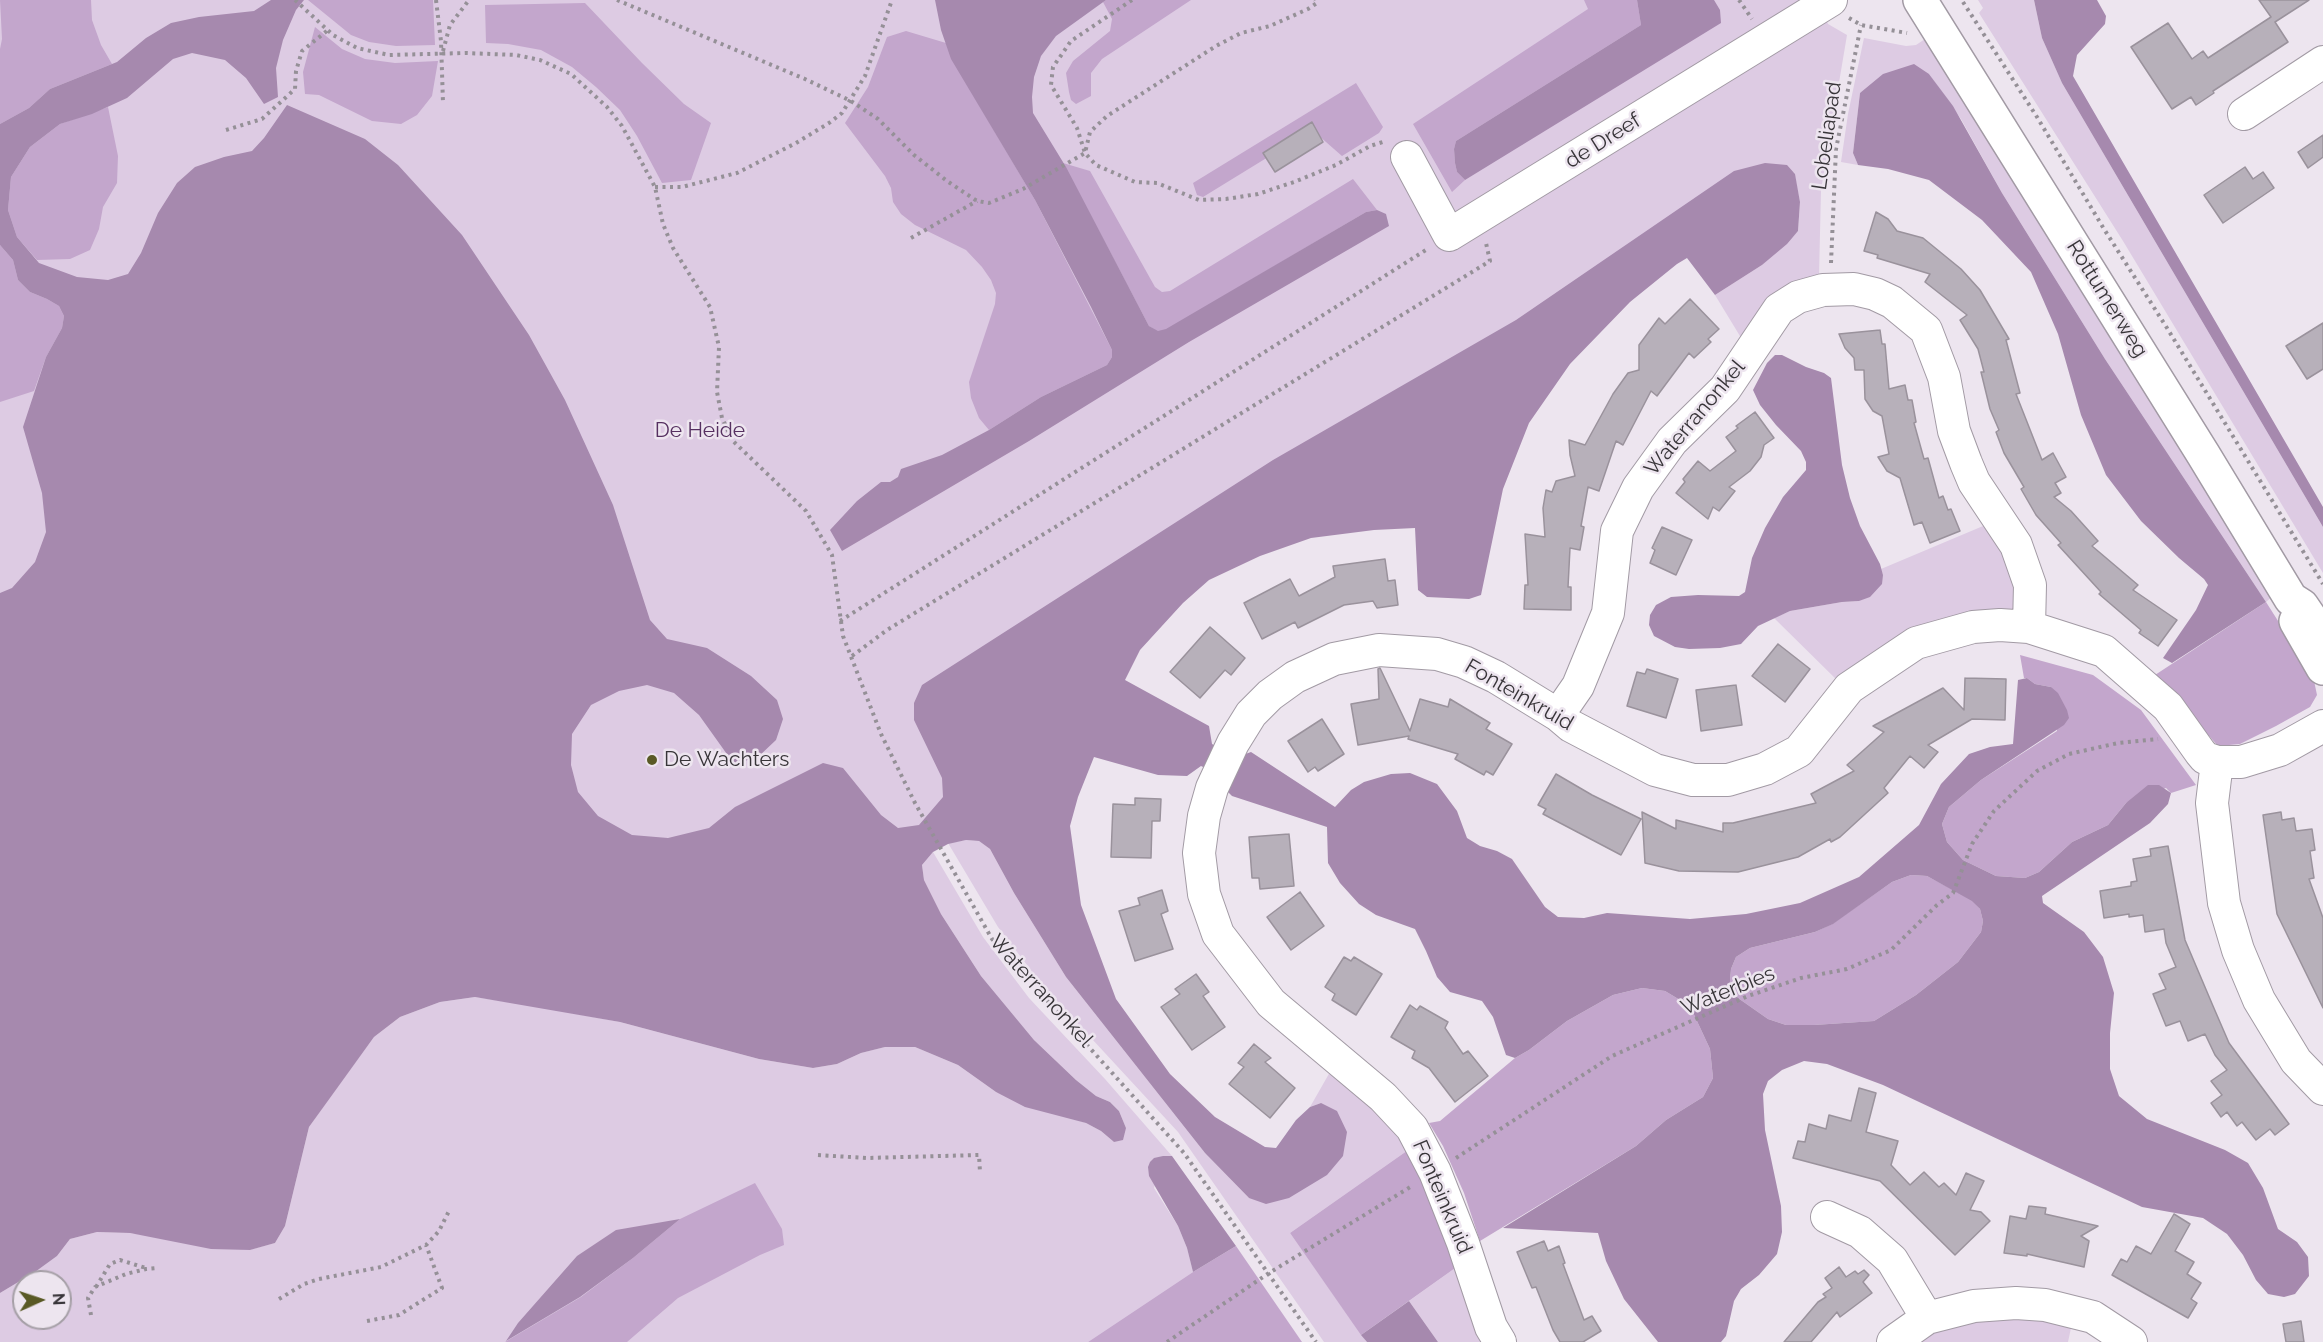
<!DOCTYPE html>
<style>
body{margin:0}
#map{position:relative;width:2323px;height:1342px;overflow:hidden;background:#ede5ef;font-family:Raleway,sans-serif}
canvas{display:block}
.north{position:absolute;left:12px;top:1270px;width:60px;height:60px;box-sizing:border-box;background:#ede5ef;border:2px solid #a59fa6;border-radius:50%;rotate:87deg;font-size:16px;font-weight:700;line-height:24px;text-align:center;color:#383539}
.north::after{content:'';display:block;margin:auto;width:21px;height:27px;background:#595925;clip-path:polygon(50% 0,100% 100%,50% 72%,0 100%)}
</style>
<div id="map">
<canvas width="2323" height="1342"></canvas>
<div class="north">N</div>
</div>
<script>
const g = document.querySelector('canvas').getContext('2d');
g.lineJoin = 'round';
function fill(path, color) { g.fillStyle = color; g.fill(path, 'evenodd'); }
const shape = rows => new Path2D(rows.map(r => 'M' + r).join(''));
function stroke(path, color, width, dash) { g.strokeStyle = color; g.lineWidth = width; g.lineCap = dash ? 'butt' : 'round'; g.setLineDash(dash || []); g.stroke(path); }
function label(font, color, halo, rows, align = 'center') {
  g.font = font + ' Raleway,sans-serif'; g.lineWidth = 5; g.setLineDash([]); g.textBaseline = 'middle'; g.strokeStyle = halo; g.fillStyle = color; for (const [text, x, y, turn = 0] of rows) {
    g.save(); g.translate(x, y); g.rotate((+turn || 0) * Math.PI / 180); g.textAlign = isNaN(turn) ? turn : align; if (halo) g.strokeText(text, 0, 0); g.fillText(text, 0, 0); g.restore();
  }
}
const green = shape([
 [0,0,1818,0,1828,24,1847,35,1821,190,1819,276,1743,341,1715,295,1762,265,1798,231,1800,202,1794,172,1070,652,975,815,753,907,0,640],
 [1978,0,2034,0,2042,38,2062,83,2323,527,2323,573,2123,241,1979,13,1983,8],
 [1928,37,2274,595,2266,602,2105,359,2002,193,1961,119,1929,74,1860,93,1853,153,1858,165,1841,162,1848,114,1864,38,1906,46,1916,45],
 [1995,521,2023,582,2012,612,1842,685,1774,618,1790,611,1842,602,1859,601,1883,575,1881,569],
 [966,840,979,841,990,849,1014,893,1066,977,1205,1153,1249,1198,1321,1103,1310,1107,1334,1065,1411,1148,1290,1233,1367,1342,1324,1342,1178,1132,1043,986,998,927,948,843],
 [933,852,983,937,1029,998,1105,1079,1172,1156,1163,1156,1154,1188,1178,1226,1187,1248,1193,1272,1088,1342,0,1342,0,1293,35,1272,57,1256,70,1239,97,1232,130,1233,249,1250,275,1243,285,1226,309,1127,329,1098,374,1037,400,1017,440,1002,475,997,534,1006,620,1022,759,1059,813,1068,837,1064,861,1053,885,1047,915,1047,958,1065,996,1092,1086,1123,1101,1131,1114,1142,1126,1128,1119,1111,1110,1102,1096,1096,1076,1080,1034,1040,981,976,941,914,924,880,922,865],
 [24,1282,60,1282,60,1318,24,1318],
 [1458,1266,1492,1342,1438,1342,1409,1301],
 [1979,1318,2040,1319,2071,1328,2068,1342,1910,1342,1933,1328]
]);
const forest = shape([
 [0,0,91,0,92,20,101,45,112,64,50,89,29,108,0,124,0,49,2,39],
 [308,0,433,0,435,45,396,46,369,42,351,35],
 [1106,0,1191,0,1102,59,1091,73,1091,96,1076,104,1071,100,1069,92,1066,73,1073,61,1110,31,1112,19,1103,2],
 [1584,0,1637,0,1641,25,1456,141,1454,149,1455,163,1457,172,1465,180,1452,192,1413,124,1588,9],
 [585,3,642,63,684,104,711,123,691,180,662,183,637,136,620,110,596,87,572,67,541,50,508,44,486,43,485,5],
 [315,27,342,49,365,59,395,63,438,61,432,96,417,115,401,124,372,121,319,95,305,94,303,72],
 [906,31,946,43,952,59,1035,200,1112,350,1112,357,1107,365,1041,397,989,430,979,418,971,398,969,382,995,304,996,293,991,280,982,267,966,250,915,225,901,214,893,202,891,188,885,176,845,123,868,87,887,37],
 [1356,83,1383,127,1379,133,1342,156,1318,135,1273,154,1203,197,1197,195,1193,183],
 [108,107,118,156,117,183,103,207,99,229,90,250,70,259,37,260,17,237,8,210,11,177,30,147,60,124],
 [1063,163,1090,171,1155,287,1162,292,1170,291,1353,179,1377,210,1366,212,1166,330,1158,332,1149,326],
 [0,245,13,260,18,280,30,292,47,299,59,306,64,316,62,328,46,357,34,391,0,402],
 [2266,602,2313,676,2317,695,2310,707,2276,726,2240,744,2218,746,2155,675],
 [2020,655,2093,675,2141,710,2196,785,2171,793,2166,788,2126,803,2108,825,2072,842,2039,872,2025,878,1996,876,1963,860,1947,842,1942,824,1949,807,1981,780,2057,731,2051,687,2035,684,2027,678,2024,678],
 [1911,875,1927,876,1972,900,1980,909,1983,921,1981,932,1958,962,1916,995,1874,1021,1814,1025,1786,1025,1768,1019,1738,998,1730,981,1731,969,1736,957,1750,948,1815,932,1832,924,1892,882],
 [1642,988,1665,991,1690,1006,1710,1049,1713,1078,1703,1097,1666,1120,1636,1146,1480,1241,1464,1193,1443,1146,1429,1123,1440,1121,1515,1058,1529,1050,1567,1021,1613,995],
 [1411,1148,1458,1266,1361,1335,1290,1233],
 [755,1183,782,1229,784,1245,760,1255,678,1298,627,1342,505,1342,581,1297,633,1258,680,1219],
 [1236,1246,1302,1342,1088,1342,1193,1272]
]);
const water = shape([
 [271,0,304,0,296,10,283,40,276,68,278,97,264,104,246,78,225,60,192,53,173,59,127,98,92,114,60,124,30,147,11,177,8,210,17,237,39,263,77,277,108,280,128,274,141,253,158,213,177,183,195,167,224,157,252,151,264,138,287,105,365,139,398,165,462,235,529,335,565,400,613,505,650,620,667,639,707,648,751,676,777,700,783,719,776,740,758,757,734,764,699,715,674,693,647,685,619,691,591,705,572,734,571,765,578,792,598,816,632,835,668,838,709,828,735,807,823,763,843,768,881,815,898,828,919,825,943,797,942,778,914,720,914,703,922,685,1273,460,1516,320,1734,171,1765,163,1787,165,1795,174,1800,202,1798,231,1787,244,1762,265,1715,295,1687,258,1677,264,1630,302,1570,364,1529,423,1503,489,1481,595,1469,599,1427,597,1418,590,1415,528,1374,530,1311,538,1260,556,1209,580,1183,603,1140,650,1125,680,1209,726,1212,744,1237,757,1251,752,1335,807,1351,790,1364,782,1391,774,1410,773,1437,784,1457,811,1467,838,1480,846,1497,851,1512,859,1545,907,1558,917,1584,918,1607,913,1690,919,1746,914,1800,903,1859,877,1919,825,1941,784,1969,754,1990,747,2013,744,2018,680,2027,678,2035,684,2051,687,2058,693,2067,710,2069,718,2064,725,1981,780,1949,807,1942,824,1947,842,1963,860,1996,876,2025,878,2039,872,2072,842,2108,825,2126,803,2148,785,2159,785,2171,793,2168,804,2150,823,2042,896,2043,903,2084,932,2103,957,2114,993,2110,1033,2110,1069,2119,1096,2147,1119,2225,1150,2248,1163,2263,1188,2278,1229,2297,1242,2308,1257,2309,1276,2295,1294,2284,1297,2268,1294,2256,1280,2243,1255,2227,1234,2203,1218,2142,1207,1883,1085,1827,1064,1804,1061,1782,1070,1768,1081,1763,1094,1765,1130,1781,1206,1782,1232,1777,1254,1759,1275,1741,1289,1734,1301,1726,1336,1721,1342,1658,1342,1624,1299,1606,1261,1598,1233,1503,1228,1636,1146,1666,1120,1703,1097,1713,1078,1710,1049,1690,1006,1665,991,1642,988,1613,995,1567,1021,1529,1050,1515,1058,1506,1055,1493,1017,1482,1001,1450,992,1437,977,1426,951,1415,929,1376,915,1359,904,1340,883,1328,863,1327,827,1232,796,1224,788,1228,779,1201,766,1187,776,1158,775,1094,757,1078,797,1070,826,1081,905,1116,999,1170,1074,1215,1117,1265,1147,1276,1148,1296,1120,1310,1107,1321,1103,1337,1111,1347,1132,1343,1156,1327,1175,1289,1198,1266,1204,1249,1198,1205,1153,1066,977,1014,893,990,849,979,841,966,840,948,844,933,852,922,865,924,880,941,914,981,976,1034,1040,1076,1080,1096,1096,1110,1102,1119,1111,1126,1128,1123,1140,1114,1142,1101,1131,1086,1123,1025,1107,996,1092,958,1065,915,1047,885,1047,861,1053,837,1064,813,1068,759,1059,620,1022,475,997,440,1002,400,1017,374,1037,309,1127,285,1226,275,1243,250,1250,211,1249,130,1233,97,1232,70,1239,57,1256,35,1272,0,1293,0,593,12,588,35,562,46,532,42,493,23,427,46,357,62,328,64,316,59,306,47,299,30,292,18,280,13,260,0,245,0,124,29,108,50,89,117,62,146,38,171,23,199,17,254,11],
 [1911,875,1927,876,1972,901,1980,909,1983,921,1981,932,1958,962,1916,995,1874,1021,1814,1025,1786,1025,1768,1019,1738,998,1730,981,1731,969,1736,957,1750,948,1815,932,1833,924,1892,882],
 [935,0,1106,0,1056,36,1041,56,1034,77,1032,97,1033,113,1066,167,1149,326,1158,331,1166,329,1366,212,1377,210,1386,214,1389,226,1189,342,1029,441,842,551,830,530,857,501,881,482,890,482,898,477,901,469,942,455,989,430,1041,397,1107,365,1112,357,1112,350,1091,307,1035,200,951,59,941,30],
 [1637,0,1714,0,1720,10,1721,23,1465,180,1457,172,1455,163,1454,149,1456,141,1641,25],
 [2034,0,2097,0,2106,16,2105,24,2077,55,2073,76,2323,507,2323,527,2062,83,2042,38],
 [1914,64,1929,74,1953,106,2002,193,2105,359,2266,602,2172,663,2163,658,2196,610,2208,585,2204,579,2179,558,2141,521,2106,475,2081,415,2058,334,2031,272,1982,220,1929,180,1888,169,1858,165,1853,153,1860,93,1883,74],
 [1775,355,1782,355,1806,367,1824,373,1831,378,1842,465,1850,498,1860,526,1880,564,1883,575,1882,584,1870,597,1859,601,1842,602,1790,611,1758,626,1741,644,1720,648,1689,649,1675,647,1654,636,1649,625,1650,615,1656,605,1671,597,1698,595,1739,596,1745,592,1752,558,1765,528,1783,497,1806,470,1806,462,1801,451,1776,425,1760,405,1753,390,1767,363],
 [1163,1156,1172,1156,1236,1246,1193,1272,1187,1248,1178,1226,1149,1176,1148,1167,1150,1162,1154,1158],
 [680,1219,633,1258,580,1297,506,1341,518,1323,577,1256,616,1230],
 [1409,1301,1438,1342,1367,1342,1361,1335]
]);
const building = shape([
 [2259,0,2309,0,2275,22,2288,42,2213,91,2214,93,2196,105,2191,97,2172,109,2131,47,2168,23,2192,59,2203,51,2208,58,2271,17,2259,0],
 [1312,122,1323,142,1275,172,1263,153,1312,122],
 [2323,135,2323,157,2308,168,2298,152,2323,135],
 [2245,167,2253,179,2263,172,2274,188,2223,223,2204,195,2245,167],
 [1876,212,1888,219,1897,231,1923,238,1961,269,1980,290,2009,339,2006,340,2020,393,2016,394,2042,460,2053,453,2066,477,2055,483,2061,493,2054,497,2071,511,2098,541,2092,546,2138,585,2133,590,2177,620,2158,646,2139,633,2141,630,2099,594,2101,592,2058,545,2061,543,2036,515,2021,489,2024,487,2004,453,1996,432,1999,430,1990,409,1981,372,1984,372,1978,349,1960,320,1967,315,1925,282,1930,274,1877,258,1878,255,1864,251,1876,212],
 [1690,299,1719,329,1708,339,1711,342,1694,358,1689,353,1657,396,1651,391,1623,445,1616,441,1599,491,1588,487,1581,526,1584,527,1580,550,1570,548,1568,587,1571,587,1571,610,1524,609,1525,585,1528,585,1525,534,1545,537,1543,508,1546,490,1552,492,1556,481,1575,476,1570,455,1569,440,1585,445,1613,394,1628,373,1639,370,1639,345,1659,318,1665,324,1690,299],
 [2323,323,2323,369,2307,379,2286,346,2323,323],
 [1880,330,1882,344,1885,344,1889,389,1905,385,1908,400,1912,400,1916,422,1914,423,1924,459,1928,458,1939,498,1943,496,1948,510,1951,509,1960,531,1930,543,1922,522,1914,525,1900,478,1887,471,1878,457,1889,454,1882,416,1873,411,1865,399,1864,370,1855,370,1854,358,1845,348,1839,334,1880,330],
 [1755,412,1774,438,1764,445,1761,457,1750,471,1729,487,1735,491,1719,511,1713,507,1708,519,1676,493,1685,482,1683,479,1698,461,1710,471,1736,451,1726,437,1738,428,1736,426,1755,412],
 [1662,527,1692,540,1676,575,1650,563,1655,550,1652,548,1662,527],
 [1385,559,1388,581,1395,580,1398,605,1377,608,1373,601,1344,605,1298,628,1295,622,1262,639,1244,603,1290,579,1299,596,1335,577,1333,566,1385,559],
 [1210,627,1245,658,1231,675,1225,670,1200,698,1170,672,1210,627],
 [1778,644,1810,669,1785,702,1752,676,1778,644],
 [1380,668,1410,731,1420,699,1448,707,1450,699,1490,723,1486,729,1512,744,1493,775,1486,771,1484,775,1455,759,1458,754,1408,739,1409,736,1358,745,1351,704,1379,699,1378,669,1380,668],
 [1647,669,1678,679,1666,718,1627,706,1637,672,1645,674,1647,669],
 [1965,678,2006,679,2005,720,1972,719,1928,745,1938,752,1924,768,1910,756,1884,788,1888,793,1840,837,1831,842,1830,839,1798,857,1738,872,1679,871,1645,863,1642,812,1676,829,1676,820,1723,832,1723,823,1733,823,1816,803,1811,794,1854,771,1847,765,1884,732,1873,726,1943,688,1964,710,1965,678],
 [1736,685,1742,725,1701,731,1696,690,1736,685],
 [1322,719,1344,754,1318,771,1315,767,1308,772,1288,741,1322,719],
 [1556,774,1592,795,1641,819,1621,855,1543,814,1546,809,1538,805,1556,774],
 [1135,798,1161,799,1160,821,1152,821,1151,858,1111,857,1113,804,1135,805,1135,798],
 [2281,812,2282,820,2294,818,2296,831,2312,829,2315,850,2310,851,2314,878,2309,879,2323,918,2323,1008,2277,914,2263,815,2281,812],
 [1289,834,1294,886,1260,889,1259,878,1252,878,1249,837,1289,834],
 [2168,846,2185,940,2213,1006,2229,1043,2289,1124,2275,1135,2270,1129,2256,1140,2242,1122,2237,1126,2227,1112,2221,1117,2211,1103,2222,1095,2211,1081,2227,1070,2215,1055,2205,1034,2188,1041,2180,1021,2166,1026,2153,994,2166,989,2159,974,2176,967,2166,943,2164,929,2145,932,2143,915,2129,917,2129,914,2104,918,2100,891,2131,886,2131,882,2137,881,2133,859,2151,856,2150,849,2168,846],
 [1162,890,1168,911,1161,914,1173,949,1135,961,1119,911,1140,905,1138,898,1162,890],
 [1300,892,1324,926,1291,950,1267,917,1300,892],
 [1344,957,1351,961,1354,957,1382,974,1356,1015,1332,1000,1335,994,1325,987,1344,957],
 [1196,974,1209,992,1203,996,1225,1027,1192,1050,1161,1007,1180,994,1175,989,1196,974],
 [1410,1005,1417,1010,1420,1006,1448,1022,1445,1028,1463,1054,1468,1051,1488,1076,1455,1102,1429,1068,1412,1058,1415,1051,1391,1037,1410,1005],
 [1254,1044,1271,1058,1265,1062,1295,1088,1270,1118,1229,1084,1244,1067,1238,1063,1254,1044],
 [1859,1088,1876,1093,1866,1132,1898,1141,1891,1165,1910,1185,1924,1172,1939,1187,1944,1183,1956,1195,1966,1173,1984,1181,1970,1210,1981,1212,1990,1221,1955,1255,1880,1181,1793,1158,1798,1141,1805,1142,1809,1124,1826,1129,1829,1115,1851,1121,1859,1088],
 [2029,1206,2046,1208,2045,1214,2098,1226,2081,1236,2089,1241,2084,1267,2027,1254,2027,1256,2004,1253,2010,1216,2026,1219,2029,1206],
 [2174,1214,2190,1224,2175,1251,2194,1262,2187,1274,2201,1283,2191,1299,2197,1303,2188,1318,2112,1275,2121,1259,2127,1262,2136,1246,2151,1254,2174,1214],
 [1544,1241,1548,1251,1559,1246,1565,1263,1563,1264,1584,1320,1592,1316,1601,1331,1583,1342,1560,1342,1553,1330,1536,1287,1532,1288,1517,1252,1544,1241],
 [1839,1267,1846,1277,1855,1271,1858,1274,1864,1270,1869,1275,1863,1282,1872,1293,1840,1317,1837,1312,1811,1342,1784,1342,1818,1302,1826,1297,1823,1294,1832,1288,1825,1278,1839,1267],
 [2301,1321,2304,1342,2286,1342,2283,1324,2301,1321]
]);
const path = shape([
 [295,0,333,35,357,48,389,55,465,53,516,55,540,60,571,74,607,107,622,126,655,187,663,224,673,248,710,307,719,347,717,392,722,418,733,441,806,511,832,555,843,636,881,734,915,803,992,939,1184,1153,1316,1342],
 [436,0,441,41,443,103],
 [617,0,805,79,851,101,878,119,914,155,947,181,977,201,989,203,1023,189,1085,153,1090,132,1107,116,1216,46,1241,33,1270,26,1308,9,1317,3,1315,0],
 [1132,0,1071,41,1053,67,1051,85,1077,128,1085,153,1096,165,1135,182,1157,183,1199,200,1226,199,1258,194,1294,182,1336,165,1370,146,1386,141],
 [1739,0,1752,19],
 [1963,2,2037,117,2104,229,2167,328,2323,584],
 [1849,18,1861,25,1907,33],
 [443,51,450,25,469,0],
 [226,130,262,119,295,89,296,71,302,51,328,30],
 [655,187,682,187,737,173,796,143,829,123,842,113,865,76,892,0],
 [911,238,977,201],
 [1831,263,1836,149,1861,25],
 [840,621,1429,248],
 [852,656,887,630,1490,261,1486,243],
 [818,1155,866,1158,979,1155,980,1172],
 [1456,1158,1612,1056,1748,996,1801,978,1847,969,1891,950,1937,905,1953,893,1972,844,1994,811,2037,771,2069,754,2118,743,2158,739],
 [96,1287,110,1264,120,1260,146,1268],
 [279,1299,304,1284,319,1279,381,1267,426,1245,439,1231,450,1209],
 [91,1315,88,1298,95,1287,126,1274,146,1269,157,1268],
 [367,1321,399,1315,442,1288,426,1245],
 [1167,1342,1269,1273,1412,1186]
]);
const minor = shape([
 [2244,114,2323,62],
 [1407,157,1449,235,1831,0],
 [1558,715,1578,686,1608,613,1617,531,1638,488,1672,441,1725,389,1779,309,1798,297,1823,290,1854,289,1875,294,1892,302,1926,330,1944,377,1954,431,1966,463,1974,482,2016,545,2030,585,2029,627],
 [2217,762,2241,762,2280,750,2323,726],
 [1827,1217,1860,1232,1892,1260,1927,1318],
 [1500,1342,1491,1327,1463,1243,1435,1172,1412,1128,1383,1097,1271,1003,1218,934,1204,894,1199,853,1204,816,1212,788,1233,743,1251,714,1270,695,1295,677,1334,659,1379,650,1437,654,1464,662,1496,677,1558,715,1571,726,1655,770,1693,780,1728,780,1765,769,1799,751,1849,688,1916,643,1973,627,2000,625,2029,627,2104,651,2168,707,2200,752,2205,758,2217,762,2212,803,2224,903,2238,950,2259,1000,2296,1061,2323,1089],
 [1893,1342,1927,1318,1974,1306,2016,1303,2045,1305,2093,1317,2131,1342]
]);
const major = shape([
 [1920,0,2203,454,2291,599,2302,606,2323,637],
 [2296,621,2323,668]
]);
const markers = [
 [652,760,6,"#595925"]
];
const streetNames = [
 ["Lobeliapad",1827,136,-82],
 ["de Dreef",1603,141,-32],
 ["Rottumerweg",2107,299,58],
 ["Waterranonkel",1695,418,-50],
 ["Fonteinkruid",1519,695,30],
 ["Waterranonkel",1041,991,48],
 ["Waterbies",1728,991,-22],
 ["Fonteinkruid",1442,1197,67]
];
const parkNames = [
 ["De Heide",700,431]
];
const poiNames = [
 ["De Wachters",664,760]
];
fill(green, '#ddcbe3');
fill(forest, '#c3a6cc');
fill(water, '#a689ae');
fill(building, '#b7b0ba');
stroke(building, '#9a929c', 1.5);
stroke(minor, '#a29aa4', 34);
stroke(major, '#a29aa4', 36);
stroke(path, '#959097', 4, [3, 4.5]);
stroke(minor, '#fff', 32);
stroke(major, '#fff', 33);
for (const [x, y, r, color] of markers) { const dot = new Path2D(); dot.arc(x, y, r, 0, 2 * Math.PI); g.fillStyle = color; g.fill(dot); stroke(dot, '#ede5ef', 2); }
label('21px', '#383539', '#ede5ef', streetNames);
label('21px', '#563061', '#ede5ef', parkNames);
label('21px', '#383539', '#ede5ef', poiNames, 'left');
</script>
